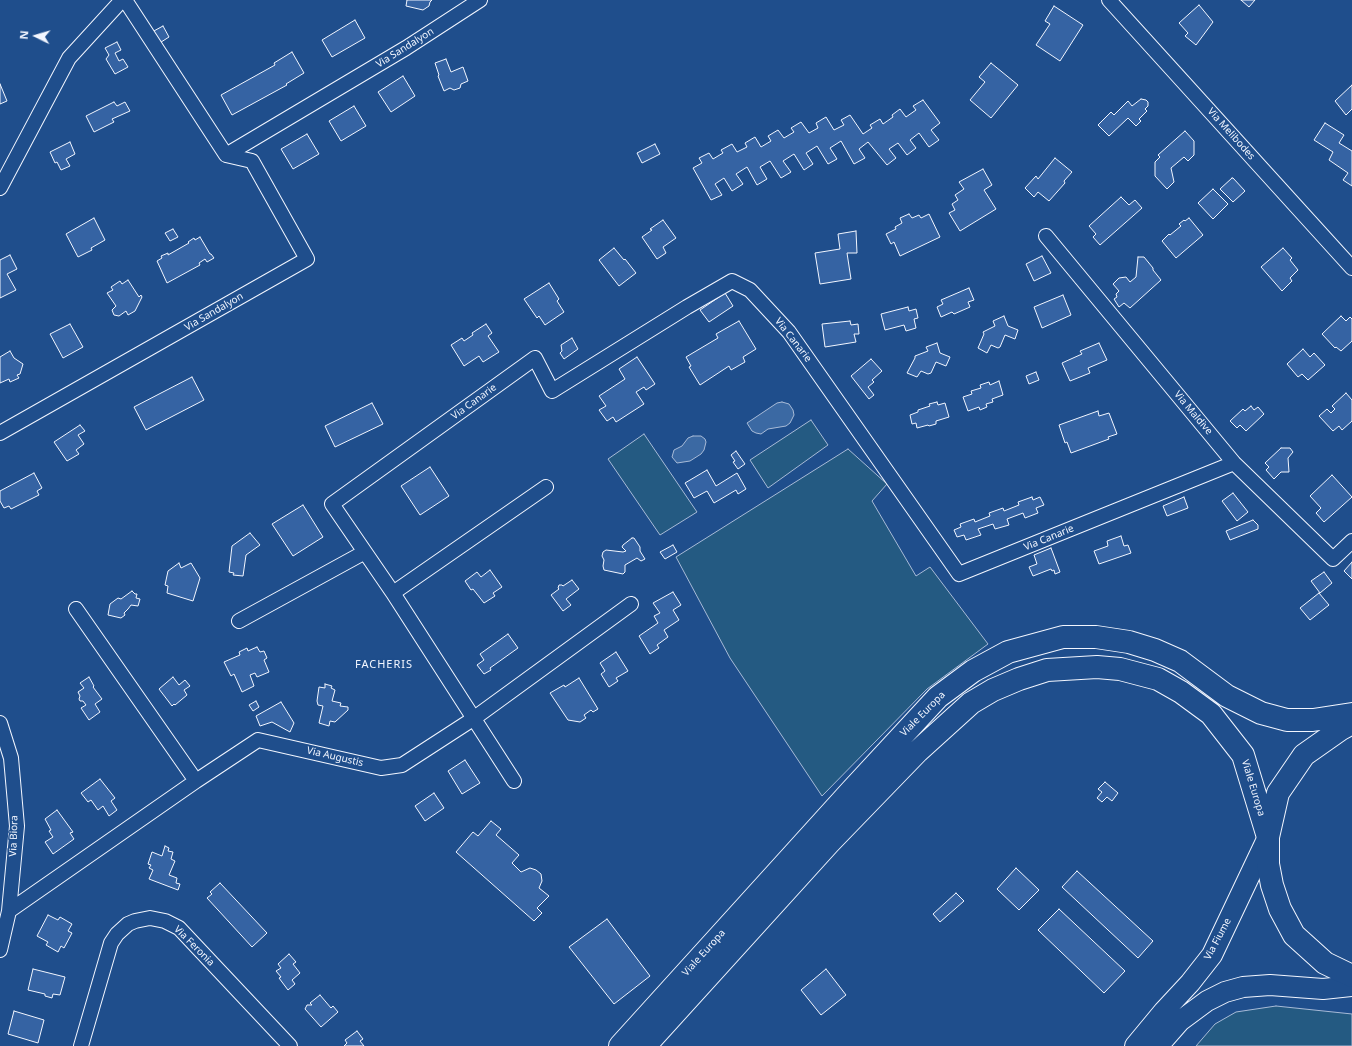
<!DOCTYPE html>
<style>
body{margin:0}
#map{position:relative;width:1352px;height:1046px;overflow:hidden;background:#1f4e8c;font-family:"Noto Sans",sans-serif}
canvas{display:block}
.north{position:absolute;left:16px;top:16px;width:40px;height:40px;-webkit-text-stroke:3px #1f4e8c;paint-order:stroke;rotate:275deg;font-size:11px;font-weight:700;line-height:16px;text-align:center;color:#f2f6ff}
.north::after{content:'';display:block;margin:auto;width:14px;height:18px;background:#f2f6ff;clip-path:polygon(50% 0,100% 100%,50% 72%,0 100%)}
</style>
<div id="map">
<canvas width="1352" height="1046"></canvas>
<div class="north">N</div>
</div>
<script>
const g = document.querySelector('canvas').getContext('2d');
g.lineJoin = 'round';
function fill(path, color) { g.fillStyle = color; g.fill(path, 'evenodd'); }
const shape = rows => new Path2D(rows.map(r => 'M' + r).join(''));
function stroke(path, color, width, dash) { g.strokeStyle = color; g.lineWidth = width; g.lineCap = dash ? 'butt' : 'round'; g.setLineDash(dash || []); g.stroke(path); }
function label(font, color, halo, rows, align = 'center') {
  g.font = font + ' "Noto Sans",sans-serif'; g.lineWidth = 3; g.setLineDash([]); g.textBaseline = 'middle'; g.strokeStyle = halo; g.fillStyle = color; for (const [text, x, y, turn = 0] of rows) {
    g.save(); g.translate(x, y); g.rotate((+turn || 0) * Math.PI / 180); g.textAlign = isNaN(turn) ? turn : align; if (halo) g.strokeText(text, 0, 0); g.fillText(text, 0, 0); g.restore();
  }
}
const green = shape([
 [811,420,828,445,768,488,750,460,811,420],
 [644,434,697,512,660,535,608,459,644,434],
 [848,449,887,484,872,501,916,576,930,567,988,644,927,689,822,796,730,658,676,557,848,449],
 [1276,1006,1352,1014,1352,1046,1196,1046,1215,1024,1236,1012,1276,1006]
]);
const water = shape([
 [782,402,789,404,793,410,794,415,790,423,786,426,768,429,761,434,756,433,752,431,747,423,777,403,782,402],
 [693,436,701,436,705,439,706,442,704,450,701,454,690,461,677,463,672,457,674,450,682,446,688,438,693,436]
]);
const building = shape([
 [407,0,432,0,430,2,429,6,423,10,406,6,407,0],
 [1241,0,1255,0,1249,7,1241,0],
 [1199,5,1213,22,1196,45,1185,36,1188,33,1179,23,1199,5],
 [1054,6,1083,25,1060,61,1036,45,1050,24,1045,21,1054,6],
 [355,20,365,38,332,57,322,40,355,20],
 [163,26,169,37,158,44,152,32,163,26],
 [117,42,121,50,115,53,119,61,123,59,128,67,115,74,106,59,109,55,105,48,117,42],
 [292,52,304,73,286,84,287,85,232,115,221,95,275,65,274,63,292,52],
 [446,59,451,72,463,67,468,81,461,84,460,88,454,90,450,88,444,91,438,76,439,75,435,63,446,59],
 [991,63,1018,85,991,118,970,100,985,82,979,77,991,63],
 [403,76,415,96,391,112,378,92,403,76],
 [0,84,7,101,0,104,0,84],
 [1352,85,1352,109,1346,115,1335,101,1352,85],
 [1141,99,1146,100,1148,102,1148,106,1145,109,1147,111,1139,119,1141,121,1136,126,1128,118,1109,136,1098,125,1111,112,1114,115,1128,101,1132,106,1141,99],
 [923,100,940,123,931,130,939,140,929,147,919,133,910,140,916,148,907,155,898,143,889,149,896,158,887,165,868,142,859,149,865,158,854,164,841,141,830,148,837,159,828,164,817,146,806,153,813,164,804,170,794,154,783,161,791,172,781,178,770,161,760,167,767,179,757,185,747,167,736,174,743,184,732,191,724,178,715,184,722,195,711,200,693,168,702,163,699,158,709,153,713,159,723,153,721,150,732,144,737,152,747,147,745,143,755,137,761,147,771,141,768,136,778,130,784,138,794,132,791,128,801,122,809,133,818,128,816,123,826,117,834,130,844,125,841,120,850,115,863,134,872,128,870,125,880,119,883,124,893,117,892,115,900,109,906,117,916,110,913,106,923,100],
 [114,102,117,106,125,102,130,111,112,119,114,122,94,132,86,116,114,102],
 [354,106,366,126,341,141,329,121,354,106],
 [1325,123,1344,135,1339,143,1352,151,1352,186,1343,180,1348,173,1329,160,1333,152,1314,140,1325,123],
 [1185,131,1194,141,1194,155,1188,161,1184,157,1171,168,1174,182,1167,189,1155,176,1155,162,1160,157,1158,155,1185,131],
 [307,134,319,154,293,169,281,149,307,134],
 [70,142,75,154,66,159,70,166,61,170,57,162,55,163,50,152,70,142],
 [655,144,660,154,642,163,637,153,655,144],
 [1055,158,1072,172,1064,181,1065,183,1049,201,1038,192,1034,197,1025,188,1036,176,1038,179,1055,158],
 [983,169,992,185,984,190,996,209,960,231,949,213,955,210,952,204,958,200,955,195,964,189,959,182,983,169],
 [1232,178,1233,178,1245,191,1233,202,1220,189,1232,178],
 [1213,189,1228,204,1213,219,1198,203,1213,189],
 [1121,197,1129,205,1135,200,1142,208,1100,245,1093,237,1096,234,1089,226,1121,197],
 [909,214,912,218,919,215,921,218,929,214,940,237,900,256,894,242,891,244,886,234,896,229,895,227,902,223,900,218,909,214],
 [94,218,105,240,91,248,92,250,78,257,66,234,94,218],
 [1189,218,1203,235,1176,258,1162,241,1169,234,1170,235,1181,226,1179,224,1184,220,1185,221,1189,218],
 [663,220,676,238,663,247,666,253,657,259,642,237,652,230,650,229,663,220],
 [173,229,178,237,170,241,165,233,173,229],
 [856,231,857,253,847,253,851,279,820,284,815,253,840,249,838,234,856,231],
 [200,237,210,254,211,254,214,258,207,262,205,259,199,263,200,265,167,283,157,261,162,258,161,256,168,253,168,255,189,243,188,242,194,238,195,240,200,237],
 [614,248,624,260,625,259,636,273,619,286,599,260,614,248],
 [1283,248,1292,258,1290,260,1298,270,1290,278,1292,281,1282,291,1261,267,1283,248],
 [10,255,17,269,7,274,16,290,0,298,0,260,10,255],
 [1042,256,1051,273,1034,281,1026,264,1042,256],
 [1138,257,1144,257,1153,268,1153,270,1161,280,1130,308,1124,303,1119,307,1114,299,1117,297,1116,294,1119,291,1113,284,1119,278,1126,277,1130,282,1136,277,1138,257],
 [128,280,139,297,141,295,142,297,135,311,128,315,126,311,119,316,114,315,112,310,116,306,107,293,113,290,111,287,120,281,122,284,128,280],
 [549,283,559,299,557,301,564,312,545,325,539,316,537,318,524,299,549,283],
 [969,288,974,300,968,302,970,307,954,314,952,312,941,317,937,307,943,304,941,300,969,288],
 [725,293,733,306,709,322,700,310,725,293],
 [1063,295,1071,315,1042,328,1034,307,1063,295],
 [908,307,909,311,916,309,918,318,914,319,916,328,906,331,904,325,885,330,881,314,908,307],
 [1004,316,1008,326,1018,330,1015,339,1005,335,1000,347,998,348,991,345,987,353,978,348,984,334,983,332,995,326,993,321,1004,316],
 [1341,316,1346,321,1350,317,1352,319,1352,341,1341,351,1336,347,1335,348,1322,334,1341,316],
 [739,321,756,349,743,357,745,362,731,370,729,366,700,385,689,367,691,366,686,357,718,338,716,334,739,321],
 [850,321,851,325,858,324,859,334,854,334,856,342,825,347,822,324,850,321],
 [70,324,83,347,63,358,50,334,70,324],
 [486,324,492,333,488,336,499,352,483,362,479,356,464,366,451,345,462,338,464,341,473,335,472,333,486,324],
 [572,338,578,349,564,359,560,353,562,351,561,345,572,338],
 [937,343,940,353,950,357,946,366,936,362,931,373,928,374,921,371,917,377,907,373,915,358,915,356,928,351,926,347,937,343],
 [1099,343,1107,360,1088,368,1090,373,1070,381,1062,363,1082,354,1080,351,1099,343],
 [1303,349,1310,357,1314,353,1325,365,1308,380,1302,374,1298,377,1287,364,1303,349],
 [10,351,14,358,23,364,20,374,17,375,19,378,10,382,9,379,0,383,0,357,10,351],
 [637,357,655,384,646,390,644,387,636,392,644,404,616,422,613,417,607,421,599,410,606,406,599,396,625,379,619,369,637,357],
 [871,359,882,371,872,380,874,382,868,387,874,395,869,399,851,376,871,359],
 [1036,372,1039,380,1029,384,1026,376,1036,372],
 [192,377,204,400,146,430,134,407,192,377],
 [999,381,1003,395,992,399,993,402,986,404,987,407,980,410,979,407,968,411,963,397,972,394,971,391,981,388,980,385,989,382,990,385,999,381],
 [1346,393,1352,400,1352,421,1342,430,1339,426,1333,431,1319,416,1327,409,1331,413,1335,409,1332,406,1346,393],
 [937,402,938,405,945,403,949,417,936,421,936,424,929,426,928,425,917,428,916,423,912,424,910,415,918,412,918,410,930,406,929,404,937,402],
 [372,403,383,424,335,447,325,426,372,403],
 [1251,406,1254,410,1258,407,1264,414,1246,431,1240,425,1237,428,1230,421,1243,409,1245,411,1251,406],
 [1098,411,1099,416,1109,413,1117,434,1108,437,1109,439,1071,453,1067,442,1065,443,1059,425,1098,411],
 [80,425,85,431,78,435,84,444,76,450,79,454,67,461,54,442,80,425],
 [1281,448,1290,448,1293,452,1288,458,1289,472,1281,472,1274,479,1266,470,1269,467,1265,463,1281,448],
 [736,451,745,464,738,469,733,462,735,461,731,455,736,451],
 [430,467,449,496,420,515,401,486,430,467],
 [707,470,716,486,737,473,746,489,738,494,736,490,714,503,707,491,694,498,685,483,707,470],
 [34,473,42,488,37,491,39,495,11,509,9,506,4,508,0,501,0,491,34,473],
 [1332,475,1352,497,1324,522,1316,513,1321,508,1310,496,1332,475],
 [1233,493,1248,512,1237,521,1222,501,1233,493],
 [1032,497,1033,500,1040,497,1044,505,1036,508,1038,513,1025,518,1023,513,1007,519,1009,525,995,529,993,524,978,529,981,535,966,540,964,535,957,537,954,530,961,527,960,524,974,519,975,522,990,516,989,513,1003,508,1004,511,1019,505,1018,502,1032,497],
 [1184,497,1188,508,1167,516,1163,506,1184,497],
 [303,505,323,537,293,556,272,524,303,505],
 [1253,520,1258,525,1258,529,1230,540,1226,531,1253,520],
 [250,533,260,545,246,555,243,576,233,575,234,573,229,572,232,546,250,533],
 [1121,536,1124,546,1128,545,1131,553,1099,564,1094,551,1108,546,1107,541,1121,536],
 [632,538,634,538,640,547,640,551,645,559,641,561,637,558,625,565,625,572,623,574,604,570,603,566,604,560,602,556,603,552,606,550,623,552,626,551,622,547,623,545,632,538],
 [673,545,677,552,665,559,660,552,673,545],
 [1051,548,1060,572,1055,574,1054,570,1052,571,1051,569,1033,576,1029,567,1037,564,1034,555,1051,548],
 [1352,562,1352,579,1344,571,1352,562],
 [179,563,181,568,191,563,200,578,193,601,167,593,168,586,165,585,168,571,179,563],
 [490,570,502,587,493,593,495,596,484,603,473,589,471,590,465,581,477,572,481,577,490,570],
 [1324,572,1332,583,1320,593,1311,581,1324,572],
 [572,580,579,589,566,599,571,605,563,611,551,595,559,589,558,588,559,585,562,585,563,586,572,580],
 [132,591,135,594,137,594,136,598,140,599,138,606,131,605,128,609,124,613,125,615,121,618,108,615,110,604,118,598,121,599,132,591],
 [673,592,681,605,673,610,679,620,664,630,668,637,657,645,659,648,650,654,639,636,658,623,654,616,660,613,653,603,673,592],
 [1319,593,1329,605,1310,620,1300,608,1319,593],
 [508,634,518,648,490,668,491,670,484,674,477,665,484,660,480,654,508,634],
 [257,647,260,652,264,651,267,658,264,660,269,672,257,677,255,673,250,675,254,686,242,692,234,674,231,676,224,662,240,655,239,652,247,648,248,651,257,647],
 [616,652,628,671,616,678,618,681,609,687,601,674,605,671,600,663,616,652],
 [89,677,94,686,93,687,102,699,95,704,100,712,89,720,81,708,86,705,83,701,80,701,79,699,80,696,78,692,84,688,80,683,89,677],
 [173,677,179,685,185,680,190,686,184,690,187,695,175,705,174,704,172,706,159,689,173,677],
 [579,678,598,709,593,712,591,710,584,715,586,718,580,722,568,720,550,693,564,685,565,687,579,678],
 [325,684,332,686,331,688,335,690,332,701,341,703,340,706,348,707,348,710,335,722,330,721,329,726,319,723,323,706,318,705,317,701,319,687,325,688,325,684],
 [256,701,259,707,253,711,249,705,256,701],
 [281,702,294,723,290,732,272,722,260,726,256,716,281,702],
 [465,760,480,783,462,794,448,771,465,760],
 [100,779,115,798,111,801,117,810,109,816,103,806,98,810,91,800,88,802,81,793,100,779],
 [1105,782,1118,793,1112,801,1107,797,1102,802,1097,798,1102,792,1098,789,1105,782],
 [434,793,444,808,425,821,415,806,434,793],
 [57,810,73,832,70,833,74,839,53,854,45,842,53,837,49,831,51,830,45,819,57,810],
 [491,821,501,829,496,835,519,855,512,863,521,872,530,868,536,870,541,874,542,881,539,888,549,896,537,908,542,913,534,921,456,852,473,832,478,836,491,821],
 [165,846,169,848,168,851,173,852,171,859,175,861,169,875,177,878,176,883,180,884,178,890,149,879,153,870,149,868,151,865,148,864,152,852,162,856,165,846],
 [1016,868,1039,890,1019,910,997,889,1016,868],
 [1077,871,1153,941,1138,958,1062,887,1077,871],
 [220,883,267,933,252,947,207,898,212,894,210,892,220,883],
 [956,893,964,901,940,922,933,914,956,893],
 [1059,909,1125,971,1104,993,1038,930,1059,909],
 [48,915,58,920,60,917,72,924,68,931,72,933,64,948,61,946,58,952,46,945,48,942,37,936,48,915],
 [607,919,650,976,614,1004,569,947,607,919],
 [289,954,296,962,293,964,300,973,292,980,295,984,288,990,279,978,281,977,276,971,281,968,278,964,289,954],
 [33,969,65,977,60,995,53,994,52,998,45,996,45,994,28,990,33,969],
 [826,969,846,995,821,1015,801,990,826,969],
 [320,995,331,1008,333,1006,338,1012,321,1027,305,1009,307,1005,312,1005,310,1003,320,995],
 [14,1011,44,1020,38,1043,8,1034,14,1011],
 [357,1031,363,1039,360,1041,364,1046,344,1046,347,1043,345,1040,357,1031]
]);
const street = shape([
 [1109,0,1352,268],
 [226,155,406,48,480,0],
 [0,188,69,58,122,0],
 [1046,236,1234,463,1333,559,1352,541],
 [0,433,307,259,252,161,226,155,125,0],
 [393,593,546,487],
 [76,609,196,781],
 [239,621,365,552],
 [0,723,11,758,17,826,9,911,0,950],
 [514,781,393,593,332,504,535,358,552,391,687,307,732,281,750,290,789,332,959,574,1234,463],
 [9,911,196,781,258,740,381,768,402,765,473,719,631,604],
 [81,1046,111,943,117,934,128,924,135,921,150,918,165,921,179,928,290,1046]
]);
const secondary = shape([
 [1135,1046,1164,1011,1190,983,1212,955,1268,837],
 [1158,1046,1180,1021,1207,1001,1225,992,1243,987,1270,985,1323,989,1352,986]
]);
const primary = shape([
 [1352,723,1341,729,1304,755,1278,793,1268,837,1268,864,1272,885,1280,909,1294,935,1325,963,1352,976],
 [620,1046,851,791,938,697,973,671,1008,652,1063,637,1096,637,1129,642,1155,650,1180,661,1227,696,1261,713,1287,720,1313,720,1352,714],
 [645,1046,829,843,918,751,971,703,993,690,1019,679,1047,670,1097,667,1120,669,1158,679,1181,692,1211,714,1243,755,1268,837]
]);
const streetNames = [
 ["Via Sandalyon",405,48,-32],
 ["Via Melibodes",1231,134,48],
 ["Via Sandalyon",214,312,-30],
 ["Via Canarie",793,340,52],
 ["Via Canarie",474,402,-36],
 ["Via Maldive",1193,413,50],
 ["Via Canarie",1049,538,-22],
 ["Viale Europa",923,714,-45],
 ["Via Augustis",335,757,13],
 ["Viale Europa",1253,788,73],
 ["Via Biora",14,836,-88],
 ["Via Fiume",1218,939,-62],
 ["Via Feronia",194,946,45],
 ["Viale Europa",704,953,-48]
];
const neighbourhoodNames = [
 ["FACHERIS",384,665]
];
fill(green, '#245a82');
stroke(green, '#a8bbd7', 1);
fill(water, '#3b69a3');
stroke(water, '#a8bbd7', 1);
fill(building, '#3563a3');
stroke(building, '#f2f6ff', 1);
stroke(street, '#f2f6ff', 16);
stroke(secondary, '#f2f6ff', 22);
stroke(primary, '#f2f6ff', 24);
stroke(street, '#1f4e8c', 14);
stroke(secondary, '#1f4e8c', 20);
stroke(primary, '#1f4e8c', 22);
label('10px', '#f2f6ff', '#1f4e8c', streetNames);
g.letterSpacing = '1px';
label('11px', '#f2f6ff', '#1f4e8c', neighbourhoodNames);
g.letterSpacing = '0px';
</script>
